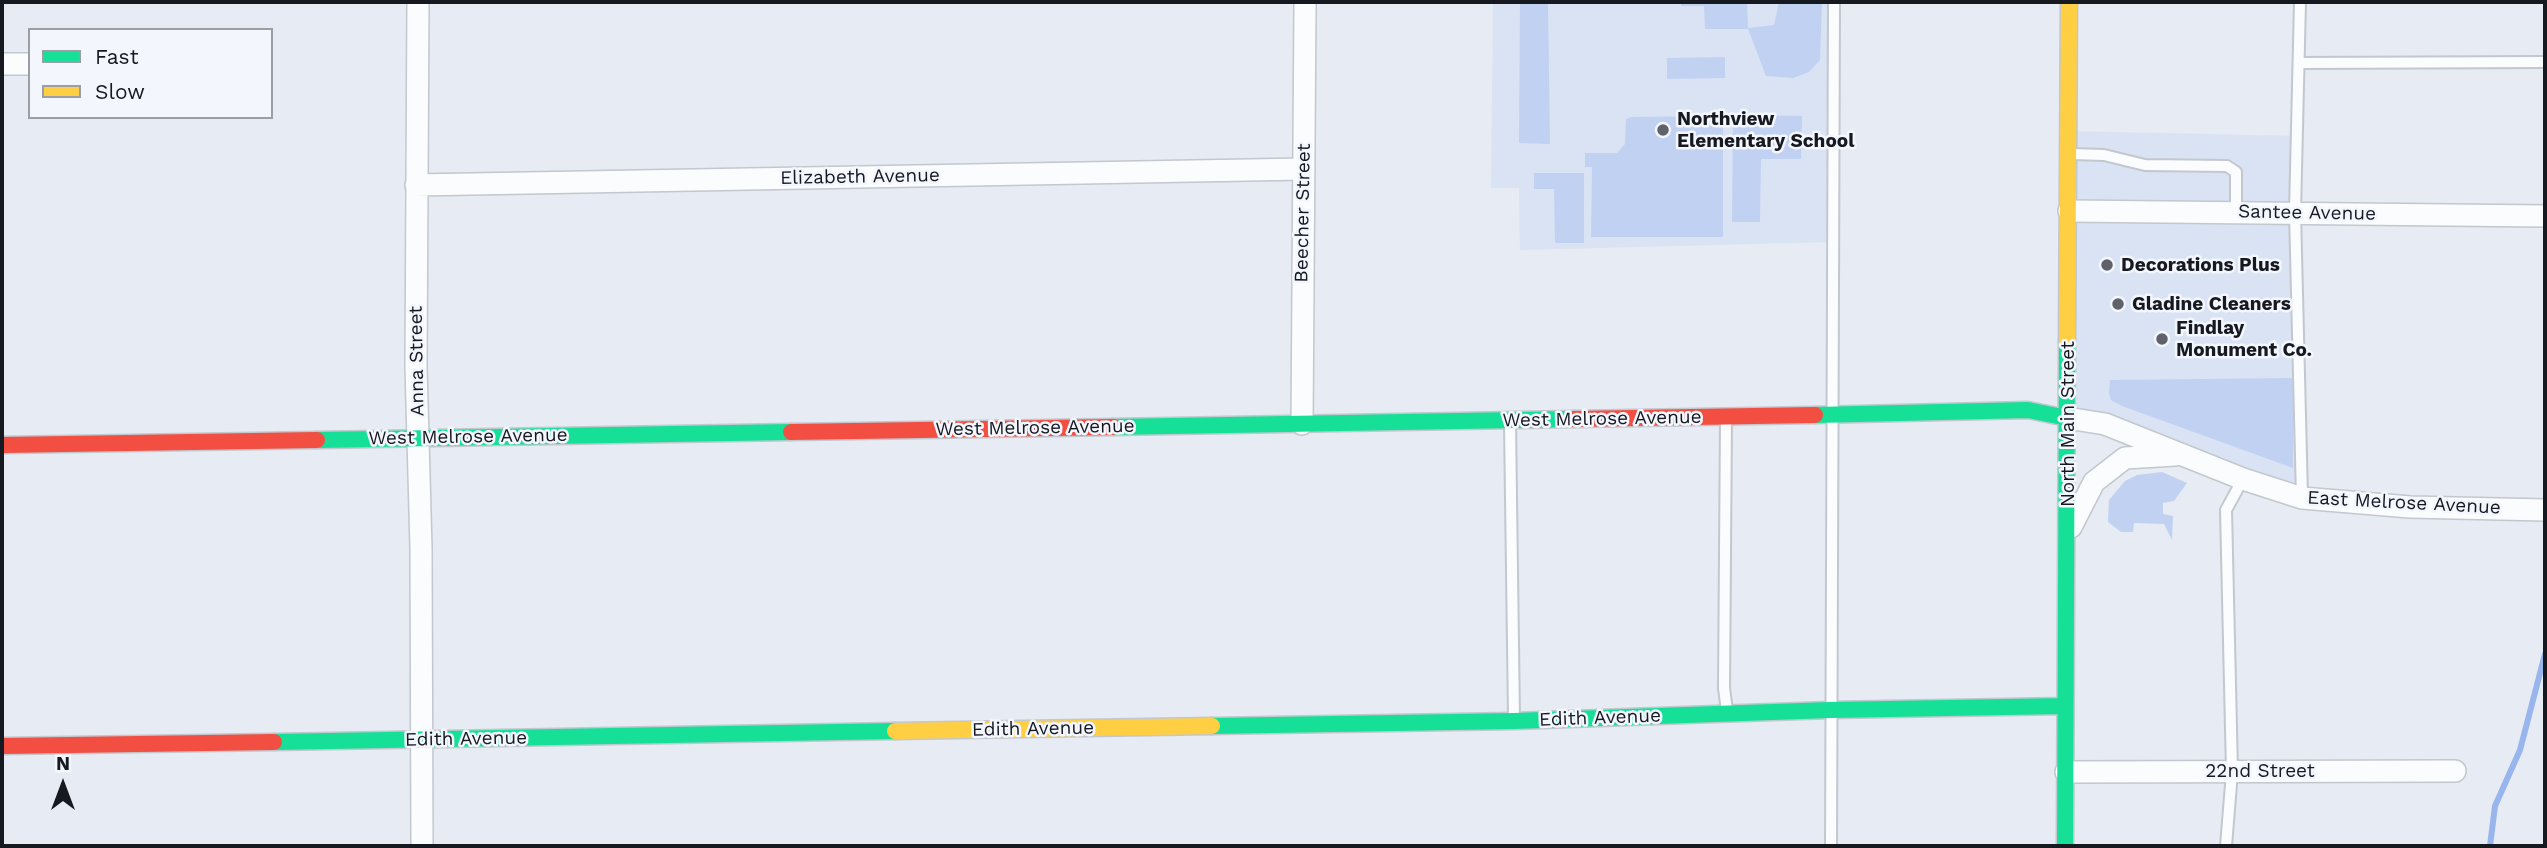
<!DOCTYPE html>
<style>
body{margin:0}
#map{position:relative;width:2547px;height:848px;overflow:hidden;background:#e6ebf4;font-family:"Work Sans",sans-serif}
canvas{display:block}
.frame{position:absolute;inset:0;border:4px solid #16191f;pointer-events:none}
.legend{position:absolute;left:28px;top:28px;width:245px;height:91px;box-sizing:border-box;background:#f3f6fd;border:2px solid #9b9ea4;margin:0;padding:9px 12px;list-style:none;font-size:21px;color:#16191f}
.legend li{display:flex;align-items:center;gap:14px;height:35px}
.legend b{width:35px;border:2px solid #9b9ea4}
.north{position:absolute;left:28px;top:750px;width:70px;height:70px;-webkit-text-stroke:5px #f3f6fd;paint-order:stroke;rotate:0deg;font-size:19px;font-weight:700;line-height:28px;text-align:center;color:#16191f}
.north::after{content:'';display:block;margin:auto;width:24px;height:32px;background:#16191f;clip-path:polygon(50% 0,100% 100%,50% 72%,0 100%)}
</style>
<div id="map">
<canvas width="2547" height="848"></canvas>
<div class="frame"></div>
<ul class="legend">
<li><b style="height:9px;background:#16e098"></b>Fast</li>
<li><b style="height:9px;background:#ffcf43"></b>Slow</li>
</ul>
<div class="north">N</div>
</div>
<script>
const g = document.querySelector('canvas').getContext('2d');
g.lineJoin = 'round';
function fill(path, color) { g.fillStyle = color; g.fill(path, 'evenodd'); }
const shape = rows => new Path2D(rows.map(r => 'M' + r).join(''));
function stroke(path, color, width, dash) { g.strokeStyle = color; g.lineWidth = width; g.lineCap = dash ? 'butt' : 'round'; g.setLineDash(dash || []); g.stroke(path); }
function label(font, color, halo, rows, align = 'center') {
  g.font = font + ' "Work Sans",sans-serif'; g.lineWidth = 5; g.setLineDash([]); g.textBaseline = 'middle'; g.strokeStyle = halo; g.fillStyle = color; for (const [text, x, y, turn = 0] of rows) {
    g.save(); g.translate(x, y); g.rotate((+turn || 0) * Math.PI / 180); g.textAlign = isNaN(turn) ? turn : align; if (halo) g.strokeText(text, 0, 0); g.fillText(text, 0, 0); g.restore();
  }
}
const built = shape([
 [1493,2,1834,2,1833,242,1520,250,1519,188,1491,188],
 [2069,131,2297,136,2302,498,2067,418]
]);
const green = shape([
 [1520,2,1548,2,1550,144,1519,143],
 [1681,2,1747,2,1748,28,1774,25,1779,2,1822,2,1820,60,1809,72,1793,78,1766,76,1748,29,1705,29,1704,6,1681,6],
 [1725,57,1725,78,1667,79,1667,58],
 [1733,115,1802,116,1801,159,1761,159,1760,222,1732,222],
 [1723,116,1723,237,1591,237,1592,167,1585,167,1585,153,1617,153,1625,144,1626,119,1631,117],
 [1534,173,1584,173,1584,243,1555,243,1554,189,1534,189],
 [2293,378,2293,468,2122,406,2111,400,2109,393,2110,380],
 [2162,472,2187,483,2174,501,2163,503,2163,514,2173,516,2172,540,2164,524,2134,523,2133,532,2121,532,2108,522,2109,500,2125,481,2137,475]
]);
const stream = shape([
 [2490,846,2495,806,2520,750,2545,654]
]);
const lane = shape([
 [2300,2,2295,212,2302,498],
 [2299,63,2545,62],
 [2072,154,2104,155,2145,165,2227,166,2236,172,2236,212],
 [1726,419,1724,688,1727,711],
 [1510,423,1514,718],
 [1831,846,1834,2],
 [2226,846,2232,772,2226,510,2243,479]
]);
const street = shape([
 [418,2,416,367,421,548,422,846],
 [2,64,30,64],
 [416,185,1304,169],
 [2069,211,2545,216],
 [2067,418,2105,424,2243,479,2302,498,2410,507,2545,510],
 [1302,424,1305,2],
 [2071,527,2094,482,2125,458,2175,455],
 [2066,772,2455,771]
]);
const fast = shape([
 [1815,415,2028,410,2067,418],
 [1113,427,1574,419],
 [317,440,791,432],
 [1212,726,1514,721,1830,710,2064,706],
 [274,742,895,731],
 [2065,846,2067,342]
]);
const slow = shape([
 [2067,342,2069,2],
 [895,731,1212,726]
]);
const jam = shape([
 [1574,419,1815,415],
 [791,432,1113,427],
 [2,445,317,440],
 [2,746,274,742]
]);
const markers = [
 [1663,130,7,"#5f626a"],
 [2107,265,7,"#5f626a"],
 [2118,304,7,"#5f626a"],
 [2162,339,7,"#5f626a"]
];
const poiNames = [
 ["Northview",1677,119],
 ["Elementary School",1677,141],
 ["Decorations Plus",2121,265],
 ["Gladine Cleaners",2132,304],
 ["Findlay",2176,328],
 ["Monument Co.",2176,350]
];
const streetNames = [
 ["Elizabeth Avenue",860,177,-1],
 ["Beecher Street",1303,213,-89],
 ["Santee Avenue",2307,213,1],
 ["Anna Street",417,361,-91],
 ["West Melrose Avenue",1602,419,-1],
 ["North Main Street",2068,424,-90],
 ["West Melrose Avenue",1035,428,-1],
 ["West Melrose Avenue",468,437,-1],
 ["East Melrose Avenue",2404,503,3],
 ["Edith Avenue",1600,718,-2],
 ["Edith Avenue",1033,729,-1],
 ["Edith Avenue",466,739,-1],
 ["22nd Street",2260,771]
];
fill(built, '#dae3f4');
fill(green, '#c0d1f2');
stroke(stream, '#98b5ee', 6);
stroke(lane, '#c3c7ce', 14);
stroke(street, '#c3c7ce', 24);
stroke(fast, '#c3c7ce', 19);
stroke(slow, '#c3c7ce', 19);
stroke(jam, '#c3c7ce', 19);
stroke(lane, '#fbfcfd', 10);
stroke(street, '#fbfcfd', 21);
stroke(fast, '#16e098', 16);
stroke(slow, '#ffcf43', 16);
stroke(jam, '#f24e42', 16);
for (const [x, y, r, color] of markers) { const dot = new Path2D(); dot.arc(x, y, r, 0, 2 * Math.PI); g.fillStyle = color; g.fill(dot); stroke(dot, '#f3f6fd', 2.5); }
label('bold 19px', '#16191f', '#f3f6fd', poiNames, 'left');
label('19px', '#16191f', '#f3f6fd', streetNames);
</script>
